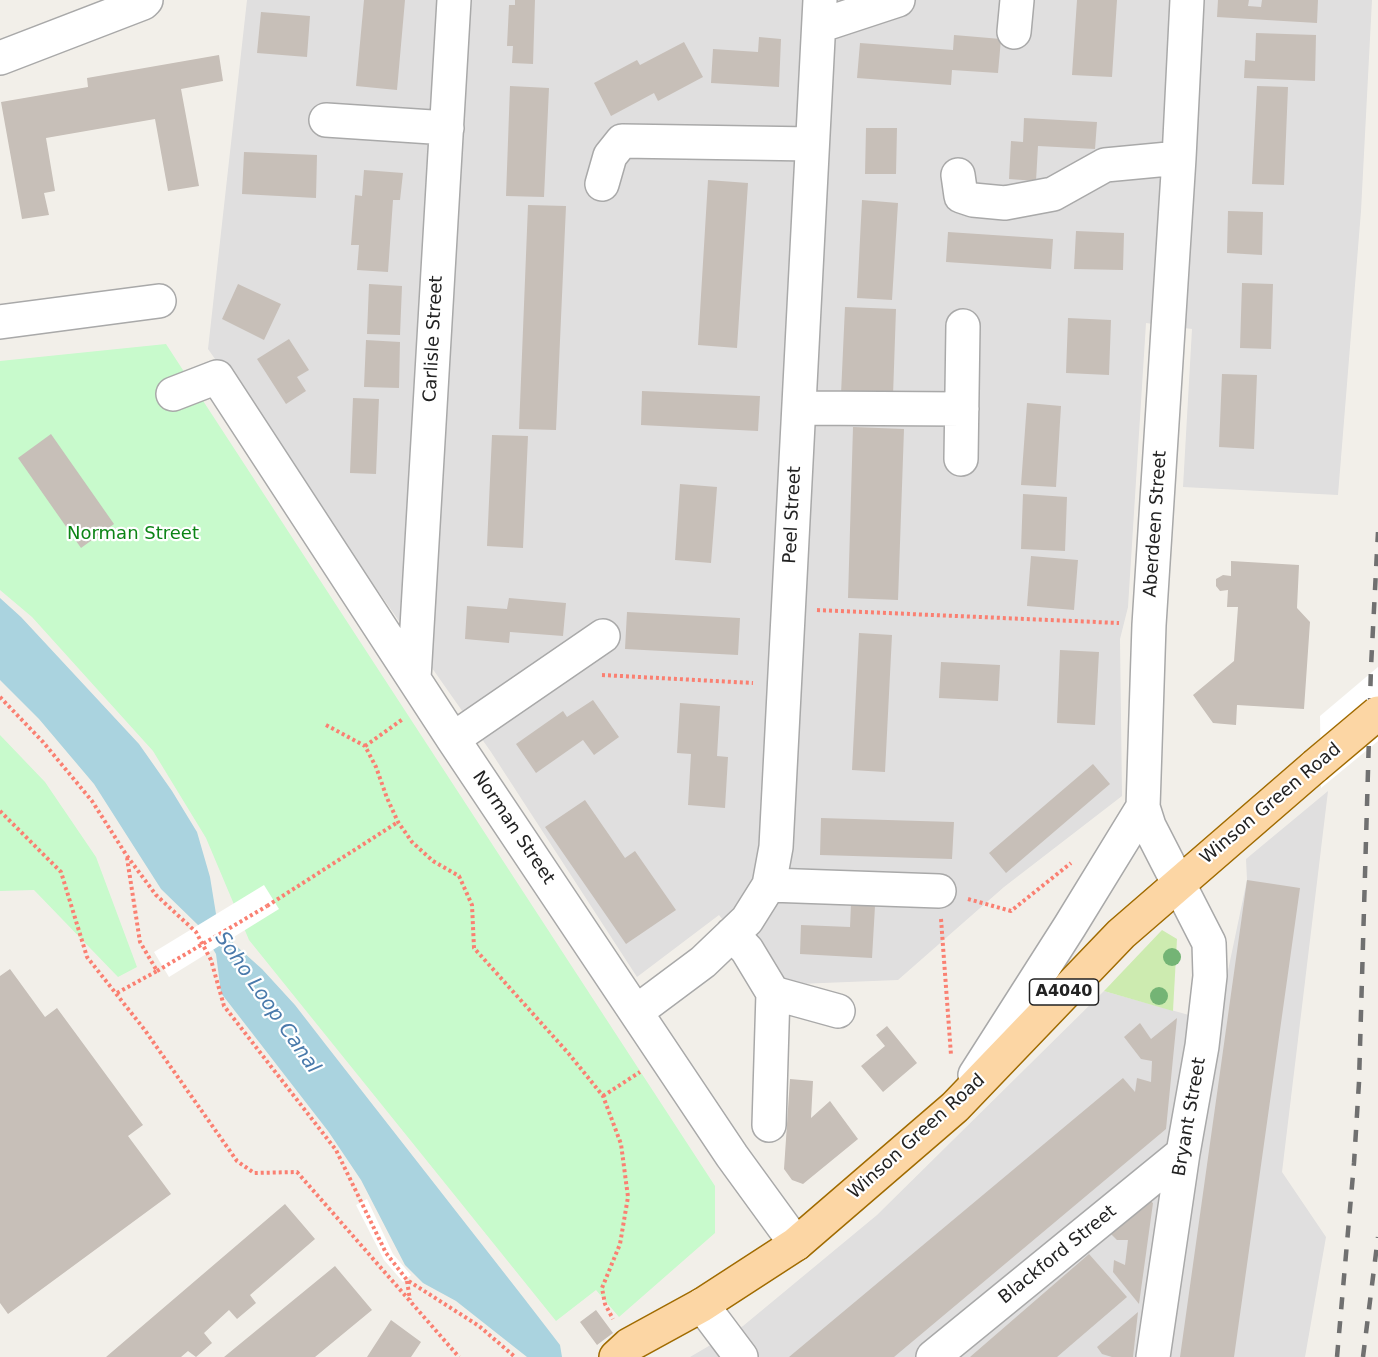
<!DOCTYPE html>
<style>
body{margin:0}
canvas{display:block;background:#f2efe9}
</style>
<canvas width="1378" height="1357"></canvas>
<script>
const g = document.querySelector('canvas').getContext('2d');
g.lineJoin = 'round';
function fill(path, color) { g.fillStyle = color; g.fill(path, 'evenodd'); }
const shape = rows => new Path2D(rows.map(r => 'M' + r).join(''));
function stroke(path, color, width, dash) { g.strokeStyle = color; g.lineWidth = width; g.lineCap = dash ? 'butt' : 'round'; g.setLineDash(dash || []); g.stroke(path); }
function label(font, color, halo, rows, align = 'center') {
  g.font = font + ' "DejaVu Sans",sans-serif'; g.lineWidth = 4.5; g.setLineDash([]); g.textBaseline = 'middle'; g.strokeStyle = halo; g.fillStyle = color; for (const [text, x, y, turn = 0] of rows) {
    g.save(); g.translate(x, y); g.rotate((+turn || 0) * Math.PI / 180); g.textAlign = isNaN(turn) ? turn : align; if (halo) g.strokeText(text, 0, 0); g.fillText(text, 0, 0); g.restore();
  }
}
const residential = shape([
 [247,0,1372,0,1361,211,1338,495,1183,487,1192,329,1146,323,1128,607,1120,639,1122,796,1004,887,898,980,773,985,719,915,637,977,491,752,208,349],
 [1328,791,1282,1172,1326,1237,1305,1357,690,1357,743,1326,877,1215,1104,991,1217,1023,1247,880,1246,859]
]);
const grass = shape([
 [1162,930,1177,939,1173,1011,1104,991]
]);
const park = shape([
 [166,344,715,1186,715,1233,619,1317,596,1290,556,1321,249,940,206,838,153,751,32,617,0,590,0,361],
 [0,735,45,782,96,857,137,967,118,977,34,890,0,891]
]);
const water = shape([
 [0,598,21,617,139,744,172,791,197,832,210,877,216,914,234,944,262,969,295,1005,326,1045,523,1297,560,1345,562,1357,527,1357,456,1301,423,1283,405,1265,361,1180,328,1131,221,993,216,954,198,925,161,889,94,784,39,719,0,680]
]);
const pier = shape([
 [1378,667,1378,741,1321,788,1320,716],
 [264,885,279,909,169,977,154,952],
 [367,1199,393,1254,411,1275,403,1282,384,1260,356,1205]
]);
const building = shape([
 [364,0,405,0,397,90,356,86],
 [515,0,535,0,533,64,512,63,513,46,507,46,509,5,515,5],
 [1077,0,1117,0,1112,77,1072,75],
 [1218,0,1249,0,1248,6,1261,7,1262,0,1318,0,1317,23,1217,17],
 [261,12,310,16,307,57,257,53],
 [1256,33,1316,35,1315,81,1244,78,1245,60,1255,61],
 [954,35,1001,39,998,73,952,70,951,85,857,78,860,43,953,50],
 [759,37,781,39,779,87,711,83,713,49,758,52],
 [684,42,703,77,658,101,654,93,611,116,594,83,637,60,640,65],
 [219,55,223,81,181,89,199,186,168,191,155,119,46,138,55,191,44,193,49,215,22,219,1,102,88,87,87,78],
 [510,86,549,88,544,197,506,196],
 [1257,86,1288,87,1284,185,1252,184],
 [1024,118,1097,122,1095,149,1038,146,1036,181,1009,179,1011,141,1023,142],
 [866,128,897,128,896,174,865,174],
 [244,152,317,155,316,198,242,194],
 [364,170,403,173,400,200,393,200,388,272,357,270,359,245,351,245,355,195,362,196],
 [708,180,748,183,737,348,698,345],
 [862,200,898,203,892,300,857,298],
 [528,205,566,206,556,430,519,429],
 [1228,211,1263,212,1262,255,1227,253],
 [1076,231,1124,233,1123,270,1074,269],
 [948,232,1053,239,1051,269,946,262],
 [1242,283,1273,284,1271,349,1240,348],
 [238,284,281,304,264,340,222,319],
 [369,284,402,286,400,335,367,334],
 [845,307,896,309,893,396,841,394],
 [1068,318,1111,320,1109,375,1066,373],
 [289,339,309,370,297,377,306,391,286,404,257,359],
 [366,340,400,342,399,388,364,387],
 [1222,374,1257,375,1254,449,1219,447],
 [642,391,760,396,758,431,641,425],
 [353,398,379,399,376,474,350,473],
 [1027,403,1061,406,1056,487,1021,485],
 [853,427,904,429,898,600,848,598],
 [51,434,114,524,81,548,18,458],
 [492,435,528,436,523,548,487,546],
 [680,484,717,487,711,563,675,560],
 [1023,494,1067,497,1065,551,1021,549],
 [1031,556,1078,560,1074,610,1027,606],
 [1231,561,1299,565,1297,608,1310,622,1304,709,1237,705,1236,725,1213,723,1193,695,1234,661,1238,607,1227,607,1228,590,1220,591,1216,586,1216,579,1223,575,1231,576],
 [509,598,566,603,563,636,510,632,509,643,465,639,467,606,507,609],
 [627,612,740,618,738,655,625,649],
 [859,633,892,635,885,772,852,770],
 [1060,650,1099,652,1095,725,1057,723],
 [941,662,1000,665,998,701,939,698],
 [593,700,619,737,594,755,583,740,536,773,516,744,563,711,567,717],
 [680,703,720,706,717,756,728,757,725,808,688,805,691,754,677,753],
 [1093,764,1110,784,1006,873,989,853],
 [585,800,625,858,635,851,676,910,626,944,545,827],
 [821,818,954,822,952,859,820,855],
 [1247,880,1300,888,1234,1357,1180,1357],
 [851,904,875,906,872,958,800,954,801,925,850,927],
 [10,969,45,1017,57,1008,143,1125,128,1136,171,1194,8,1314,0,1303,0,976],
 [1177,1018,1166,1129,894,1357,789,1357,1123,1078,1135,1092,1137,1078,1151,1082,1152,1061,1141,1059,1124,1037,1140,1023,1151,1039],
 [887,1026,917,1063,883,1092,861,1066,885,1046,876,1035],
 [790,1079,813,1081,811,1118,830,1101,858,1139,803,1184,792,1180,784,1169],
 [1148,1199,1153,1203,1139,1304,1113,1272,1114,1260,1125,1265,1128,1240,1117,1240,1110,1233],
 [285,1204,315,1239,250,1295,256,1303,237,1319,229,1310,204,1333,212,1343,196,1357,188,1351,181,1357,106,1357],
 [1089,1254,1127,1297,1057,1357,970,1357],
 [335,1266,372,1310,315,1357,224,1357],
 [596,1310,613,1333,597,1345,580,1322],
 [1138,1312,1133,1357,1112,1357,1102,1354,1097,1347],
 [391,1320,421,1342,411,1357,367,1357]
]);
const path = shape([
 [817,610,1119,623],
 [602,675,753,683],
 [0,697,43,742,92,801,127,856,156,895,196,932,211,960,224,1006,336,1150,386,1253,407,1280,479,1326,515,1357],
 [326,725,365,746,376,767,387,798,398,822,412,842,433,861,459,876,472,905,474,948,569,1054,603,1096,621,1144,628,1197,620,1244,602,1288,605,1304,613,1319],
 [365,746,403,719],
 [0,811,61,872,87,957,144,1029,237,1161,254,1173,297,1172,459,1357],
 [968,899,1011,911,1071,863],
 [267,906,398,822],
 [941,919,951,1055],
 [117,993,157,971,140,942,127,858],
 [603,1096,640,1072],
 [407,1281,410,1300]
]);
const minor = shape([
 [819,26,898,0],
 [1014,32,1017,0],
 [0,58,143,3,146,0],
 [326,120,447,128],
 [958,175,961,196,973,200,1005,203,1053,194,1105,165,1179,158],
 [602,184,610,156,622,141,812,144],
 [0,322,159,301],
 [173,394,217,377,453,739,732,1156,796,1244],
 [799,408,962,409],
 [961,459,963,326],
 [414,678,454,0],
 [453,739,603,636],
 [769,885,939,891],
 [732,934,747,950,773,993,838,1011],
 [636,1012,703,962,747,920,769,885,776,847,820,0],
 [975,1075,1070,926,1143,807],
 [769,1125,773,993],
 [702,1305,741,1357],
 [933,1357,1183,1153],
 [1153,1357,1183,1153,1202,1046,1210,976,1209,943,1149,826,1143,807,1149,625,1179,158,1187,0]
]);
const major = shape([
 [616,1357,629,1345,702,1305,796,1244,955,1107,1121,934,1315,766]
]);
const rail = shape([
 [1337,1357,1354,1163,1359,1082,1371,667,1378,532],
 [1363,1357,1378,1237]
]);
const pathBridge = shape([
 [157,971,267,906]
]);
const majorBridge = shape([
 [1315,766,1378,713]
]);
const trees = [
 [1172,957],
 [1159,996]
];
const shields = [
 [1064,992,69]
];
const shieldNames = [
 ["A4040",1064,992]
];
const streetNames = [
 ["Carlisle Street",434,339,-87],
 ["Peel Street",793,515,-87],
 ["Aberdeen Street",1156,524,-86],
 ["Winson Green Road",1271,804,-40],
 ["Norman Street",513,828,56],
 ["Bryant Street",1190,1117,-80],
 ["Winson Green Road",917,1137,-42],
 ["Blackford Street",1058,1255,-39]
];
const parkNames = [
 ["Norman Street",133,534]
];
const waterNames = [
 ["Soho Loop Canal",267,1003,55]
];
fill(residential, '#e0dfdf');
fill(grass, '#cdebb0');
fill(park, '#c8facc');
fill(water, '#aad3df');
fill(pier, '#fff');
fill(building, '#c7bfb8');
stroke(minor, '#a9a9a9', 36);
stroke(major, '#a06b00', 36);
stroke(path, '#fa8072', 4, [3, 3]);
stroke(minor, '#fff', 33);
stroke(major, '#fcd6a4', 33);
stroke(rail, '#707070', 4.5, [12, 12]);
stroke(majorBridge, '#a06b00', 36, []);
stroke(pathBridge, '#fa8072', 4, [3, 3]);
stroke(majorBridge, '#fcd6a4', 33);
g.fillStyle = '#74b475';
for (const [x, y] of trees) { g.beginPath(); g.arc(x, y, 9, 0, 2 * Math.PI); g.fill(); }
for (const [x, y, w] of shields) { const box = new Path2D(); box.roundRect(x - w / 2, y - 13, w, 26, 4.5); g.fillStyle = '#fff'; g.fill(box); stroke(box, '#222', 1.5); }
label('bold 16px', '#222', null, shieldNames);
label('18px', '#222', '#fff', streetNames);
label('18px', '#0c8416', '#fff', parkNames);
label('italic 20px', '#4a7aab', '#fff', waterNames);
</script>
